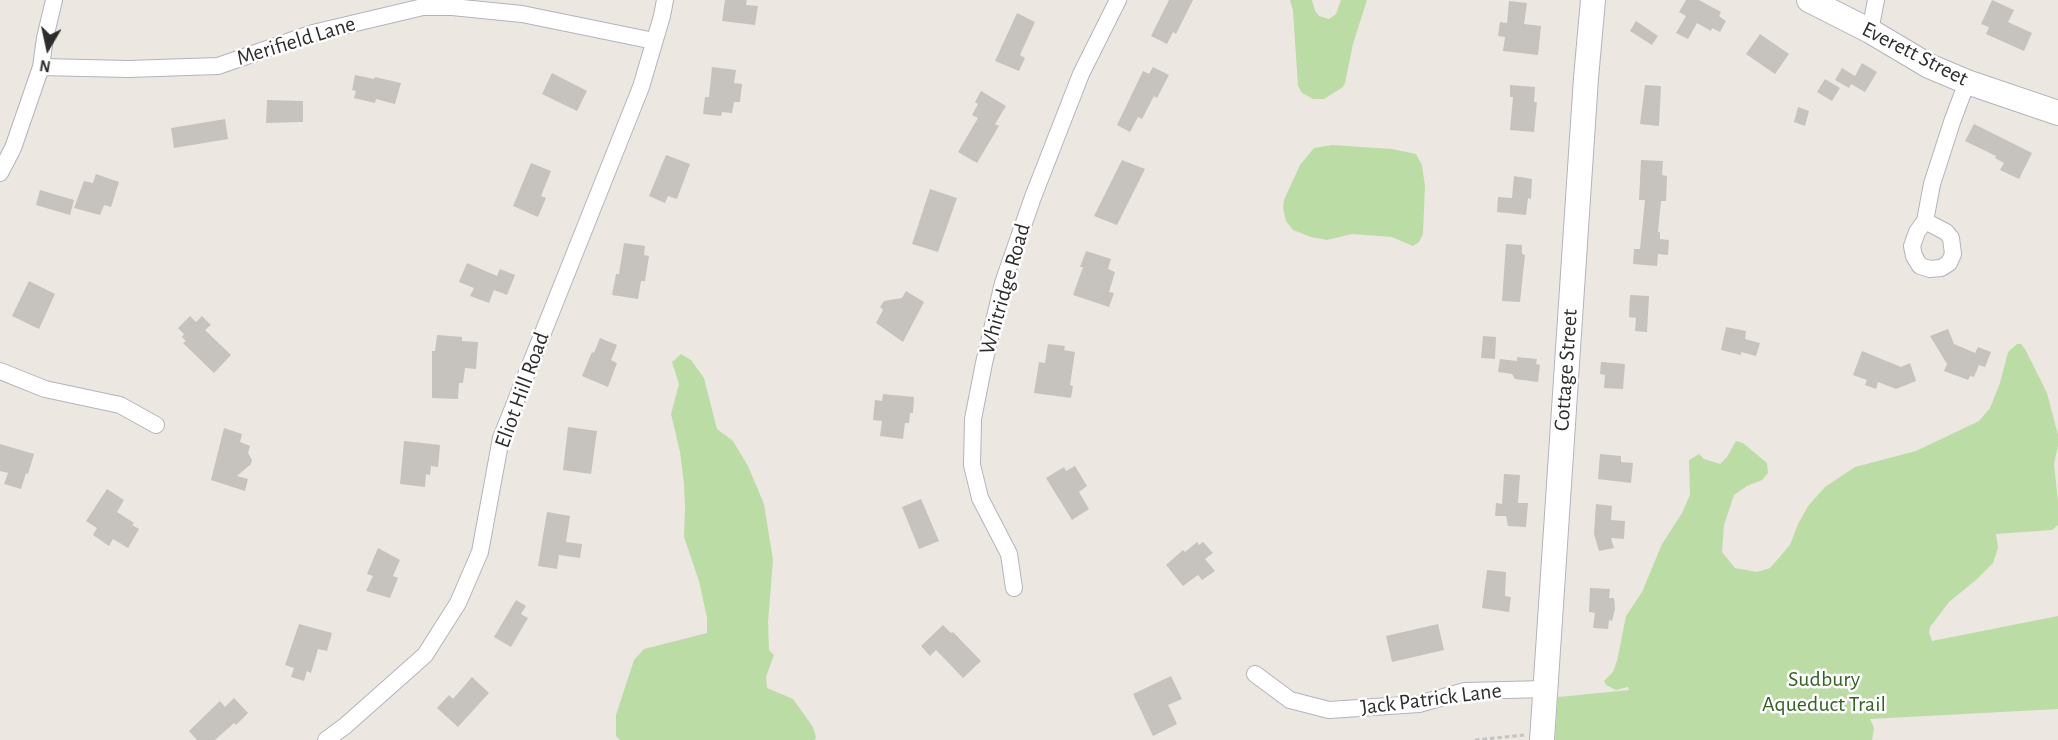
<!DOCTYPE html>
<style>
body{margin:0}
#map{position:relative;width:2058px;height:740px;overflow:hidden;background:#ede7e2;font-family:"Alegreya Sans",sans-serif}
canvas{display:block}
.north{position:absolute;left:18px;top:18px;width:60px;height:60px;-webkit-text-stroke:4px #fff;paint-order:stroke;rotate:189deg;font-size:16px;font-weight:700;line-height:24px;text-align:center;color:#2d2d2d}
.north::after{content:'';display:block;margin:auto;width:21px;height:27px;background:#2d2d2d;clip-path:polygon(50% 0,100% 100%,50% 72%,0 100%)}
</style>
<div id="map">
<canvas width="2058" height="740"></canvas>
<div class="north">N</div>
</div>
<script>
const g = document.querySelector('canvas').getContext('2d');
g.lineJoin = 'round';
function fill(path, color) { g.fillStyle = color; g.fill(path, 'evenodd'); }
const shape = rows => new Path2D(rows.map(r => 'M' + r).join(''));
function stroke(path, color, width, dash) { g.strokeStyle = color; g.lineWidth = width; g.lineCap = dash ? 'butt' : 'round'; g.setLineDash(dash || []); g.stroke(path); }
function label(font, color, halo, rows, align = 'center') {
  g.font = font + ' "Alegreya Sans",sans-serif'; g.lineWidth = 5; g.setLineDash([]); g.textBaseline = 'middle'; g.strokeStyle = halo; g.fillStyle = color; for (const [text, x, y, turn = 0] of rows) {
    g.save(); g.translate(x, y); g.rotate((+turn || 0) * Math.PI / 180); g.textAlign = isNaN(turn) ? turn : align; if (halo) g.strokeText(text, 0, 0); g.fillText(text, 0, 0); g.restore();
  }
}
const green = shape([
 [1290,0,1312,0,1315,11,1319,16,1329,19,1336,14,1341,0,1367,0,1353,44,1345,83,1343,87,1324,99,1313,99,1302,93,1298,86,1293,11],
 [1332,145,1392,149,1416,154,1422,165,1425,186,1423,234,1419,242,1413,246,1392,237,1352,234,1327,240,1311,237,1293,230,1286,221,1283,208,1284,200,1300,165,1314,148],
 [2017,344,2021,344,2025,349,2047,393,2058,435,2058,446,2054,464,2058,502,2058,525,2052,530,1996,534,1998,548,1993,563,1976,580,1949,602,1930,627,1929,632,1932,641,2058,616,2058,709,1870,719,1874,728,1872,740,1555,740,1558,697,1629,690,1628,687,1616,690,1606,685,1604,681,1613,672,1617,661,1626,616,1642,592,1662,544,1682,513,1690,495,1689,460,1699,454,1704,459,1720,464,1727,457,1736,441,1743,443,1767,463,1768,473,1762,480,1747,486,1734,495,1724,525,1722,552,1735,568,1757,572,1770,568,1790,545,1798,524,1808,506,1825,487,1855,467,1916,451,1979,421,1990,408,2000,383,2008,352],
 [681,354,691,360,704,378,717,429,733,441,748,466,764,504,773,560,768,622,769,650,774,655,766,677,767,688,793,699,813,727,816,737,815,740,620,740,616,736,616,715,634,660,644,649,707,633,707,618,699,581,684,537,685,508,684,484,680,452,671,414,679,384,672,362]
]);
const building = shape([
 [725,0,747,0,746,5,758,6,755,25,722,21],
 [1169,0,1193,0,1176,34,1173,32,1167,44,1151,36],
 [1686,0,1699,0,1721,12,1719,16,1726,21,1720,32,1712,28,1711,31,1697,23,1688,39,1676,33,1686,16,1679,12],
 [1992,0,2014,10,2008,22,2032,33,2024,51,1986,34,1989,27,1981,24],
 [1509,1,1527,3,1524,24,1541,26,1538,55,1503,51,1505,37,1498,36,1500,22,1507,23],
 [1017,13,1035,22,1020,55,1025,58,1019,71,995,61],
 [1636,21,1658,36,1652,45,1630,31],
 [1760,34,1789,54,1775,74,1746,54],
 [1862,63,1877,72,1865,92,1851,84,1854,78,1849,88,1835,80,1842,68,1855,76],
 [712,67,736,70,734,83,742,84,740,102,734,102,732,113,722,112,721,116,703,114,705,97,709,97],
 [1153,67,1169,75,1157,98,1154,96,1142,119,1138,117,1130,132,1117,125,1143,71,1149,74],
 [552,73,587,91,577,111,542,94],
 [355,75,374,79,375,77,401,83,395,104,376,99,375,103,354,98,356,91,352,90],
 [1825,79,1840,88,1832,101,1817,92],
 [1510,85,1535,87,1534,102,1537,102,1534,132,1510,130,1513,97,1510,97],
 [1645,85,1661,86,1659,126,1640,124],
 [981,91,1006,106,995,124,999,126,977,163,958,152,978,118,972,115,978,104,975,102],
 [267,100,303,101,303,122,266,123],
 [1798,107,1809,111,1805,126,1794,122],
 [225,119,228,139,174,148,171,128],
 [1974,124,2032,153,2019,179,2000,170,2004,163,1995,158,1996,156,1965,141],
 [666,155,690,164,677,199,668,196,665,203,649,196],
 [1122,160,1145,169,1117,225,1094,216],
 [1641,160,1663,161,1662,175,1667,176,1666,201,1661,201,1658,232,1660,232,1660,239,1669,240,1668,255,1658,254,1657,266,1633,264,1634,249,1640,249,1645,200,1639,200],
 [531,163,551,171,541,196,546,198,538,217,513,206],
 [96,174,119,182,111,207,104,205,100,215,74,208,84,181,93,183],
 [1514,176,1532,179,1531,199,1528,198,1526,215,1497,212,1498,197,1512,198],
 [930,189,957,198,938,252,912,244],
 [40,190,74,200,70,215,36,205],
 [624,243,645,246,644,255,649,256,645,281,641,281,638,299,612,295,616,274,619,274],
 [1506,244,1522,245,1522,254,1525,255,1520,302,1502,301],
 [1086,251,1111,259,1108,269,1115,272,1109,292,1114,293,1109,307,1073,295,1083,267,1080,267],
 [467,263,497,276,500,269,515,275,507,295,494,290,489,303,470,296,474,288,459,282],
 [29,281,55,294,39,329,12,316],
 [906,291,924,302,903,342,876,323,883,310,880,307,884,301,902,298],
 [1630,295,1649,296,1647,332,1635,331,1636,318,1629,317],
 [190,316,196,322,202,316,211,325,205,330,231,355,214,373,183,343,186,341,182,337,184,334,178,328],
 [1726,327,1746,331,1745,339,1760,343,1756,356,1741,352,1741,355,1721,350],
 [1948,329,1954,344,1975,353,1978,347,1991,352,1985,367,1979,365,1974,377,1970,376,1968,380,1944,371,1947,364,1930,336],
 [437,335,462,337,462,341,478,342,476,369,465,368,463,383,459,383,458,399,432,398,432,351,435,351],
 [1483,336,1496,337,1495,359,1481,358],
 [600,338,617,345,611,360,617,363,608,387,582,376,592,352,594,353],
 [1048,344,1065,346,1064,350,1075,352,1070,385,1073,386,1071,398,1034,393,1039,362,1045,363],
 [1862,351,1901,367,1910,363,1916,381,1896,389,1878,382,1876,389,1865,385,1867,380,1853,375],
 [1517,357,1537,359,1536,364,1540,365,1538,382,1515,379,1512,374,1498,372,1500,359,1517,361],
 [1601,362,1625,364,1623,389,1604,388,1605,375,1600,374],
 [883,394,914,397,913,413,910,413,909,423,905,423,903,439,880,436,882,421,873,420,875,400,882,401],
 [568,427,597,431,591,474,563,470],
 [224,428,242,434,240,442,250,446,248,453,252,460,251,464,237,476,248,479,245,491,211,480],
 [404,441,440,445,438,467,431,466,430,475,426,474,425,487,400,484],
 [0,444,34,454,28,474,26,473,21,489,4,484,8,473,0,471],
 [1600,454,1621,456,1621,462,1633,463,1631,483,1598,479],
 [1075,466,1087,486,1079,492,1089,509,1072,520,1046,478,1064,467,1066,471],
 [1504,474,1520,475,1518,503,1528,503,1526,527,1508,526,1506,516,1495,516,1496,503,1502,504],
 [107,489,124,500,117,512,134,523,132,525,139,529,128,548,113,539,109,546,93,535,97,528,86,521],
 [921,499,939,541,919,549,902,507],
 [1596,504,1612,506,1611,520,1625,521,1624,539,1611,538,1614,548,1599,551,1594,534],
 [547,512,570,516,566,542,582,544,580,558,559,555,557,569,538,566],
 [1197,542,1199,545,1203,542,1213,553,1205,559,1215,571,1202,580,1198,575,1183,586,1166,565,1183,550,1185,552],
 [378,548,400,560,393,576,398,578,390,598,366,591,373,576,367,574],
 [1487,570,1506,572,1505,596,1511,597,1509,612,1482,608],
 [1590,588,1610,589,1609,598,1614,598,1615,609,1612,621,1609,620,1608,629,1593,628,1595,613,1589,612],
 [516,600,526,606,521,614,528,618,511,647,494,637],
 [299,624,332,633,327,651,318,649,311,673,307,671,304,681,291,677,294,668,285,665],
 [1438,624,1444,650,1392,662,1386,636],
 [943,625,951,633,953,632,981,661,963,678,936,650,930,656,921,646],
 [1171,676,1182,699,1168,705,1177,724,1153,736,1133,694],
 [472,677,489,693,458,727,437,708,449,695,453,699],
 [234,698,248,713,236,725,234,723,215,740,197,740,189,731,220,701,225,707]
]);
const path = shape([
 [1475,740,1524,735]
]);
const street = shape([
 [1870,31,1876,0],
 [41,67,128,69,218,66,313,33,423,7,452,7,522,14,654,41],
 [0,173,13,148,41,67,45,38,54,0],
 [1925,221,1946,232,1951,238,1953,254,1949,263,1941,268,1930,269,1920,266,1914,256,1912,246,1917,232,1925,221,1932,184,1952,122,1967,82],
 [0,371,45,389,120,405,156,425],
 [1014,588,1009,554,980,498,972,465,973,419,984,363,1003,283,1033,197,1081,74,1118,0],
 [1255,674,1290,700,1329,710,1419,704,1465,691,1546,689],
 [326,740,345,726,425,655,458,603,480,552,501,438,641,87,662,16,665,0]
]);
const secondary = shape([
 [1809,0,1870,31,1929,66,1967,82,2058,113],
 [1542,740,1586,78,1593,0]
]);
const streetNames = [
 ["Merifield Lane",296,41,-17],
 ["Everett Street",1915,54,27],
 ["Whitridge Road",1005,289,-74],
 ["Cottage Street",1566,370,-86],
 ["Eliot Hill Road",522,390,-70],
 ["Jack Patrick Lane",1431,699,-7]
];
const parkNames = [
 ["Sudbury",1824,679],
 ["Aqueduct Trail",1824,704]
];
fill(green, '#bcdca6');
fill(building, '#c6c2bd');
stroke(street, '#b2b4bc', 18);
stroke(secondary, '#b2b4bc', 26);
stroke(path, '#c4c4c4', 3, [4.5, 3]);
stroke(street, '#fff', 16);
stroke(secondary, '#fff', 24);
label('22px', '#2d2d2d', '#fff', streetNames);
label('22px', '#366325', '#fff', parkNames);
</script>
